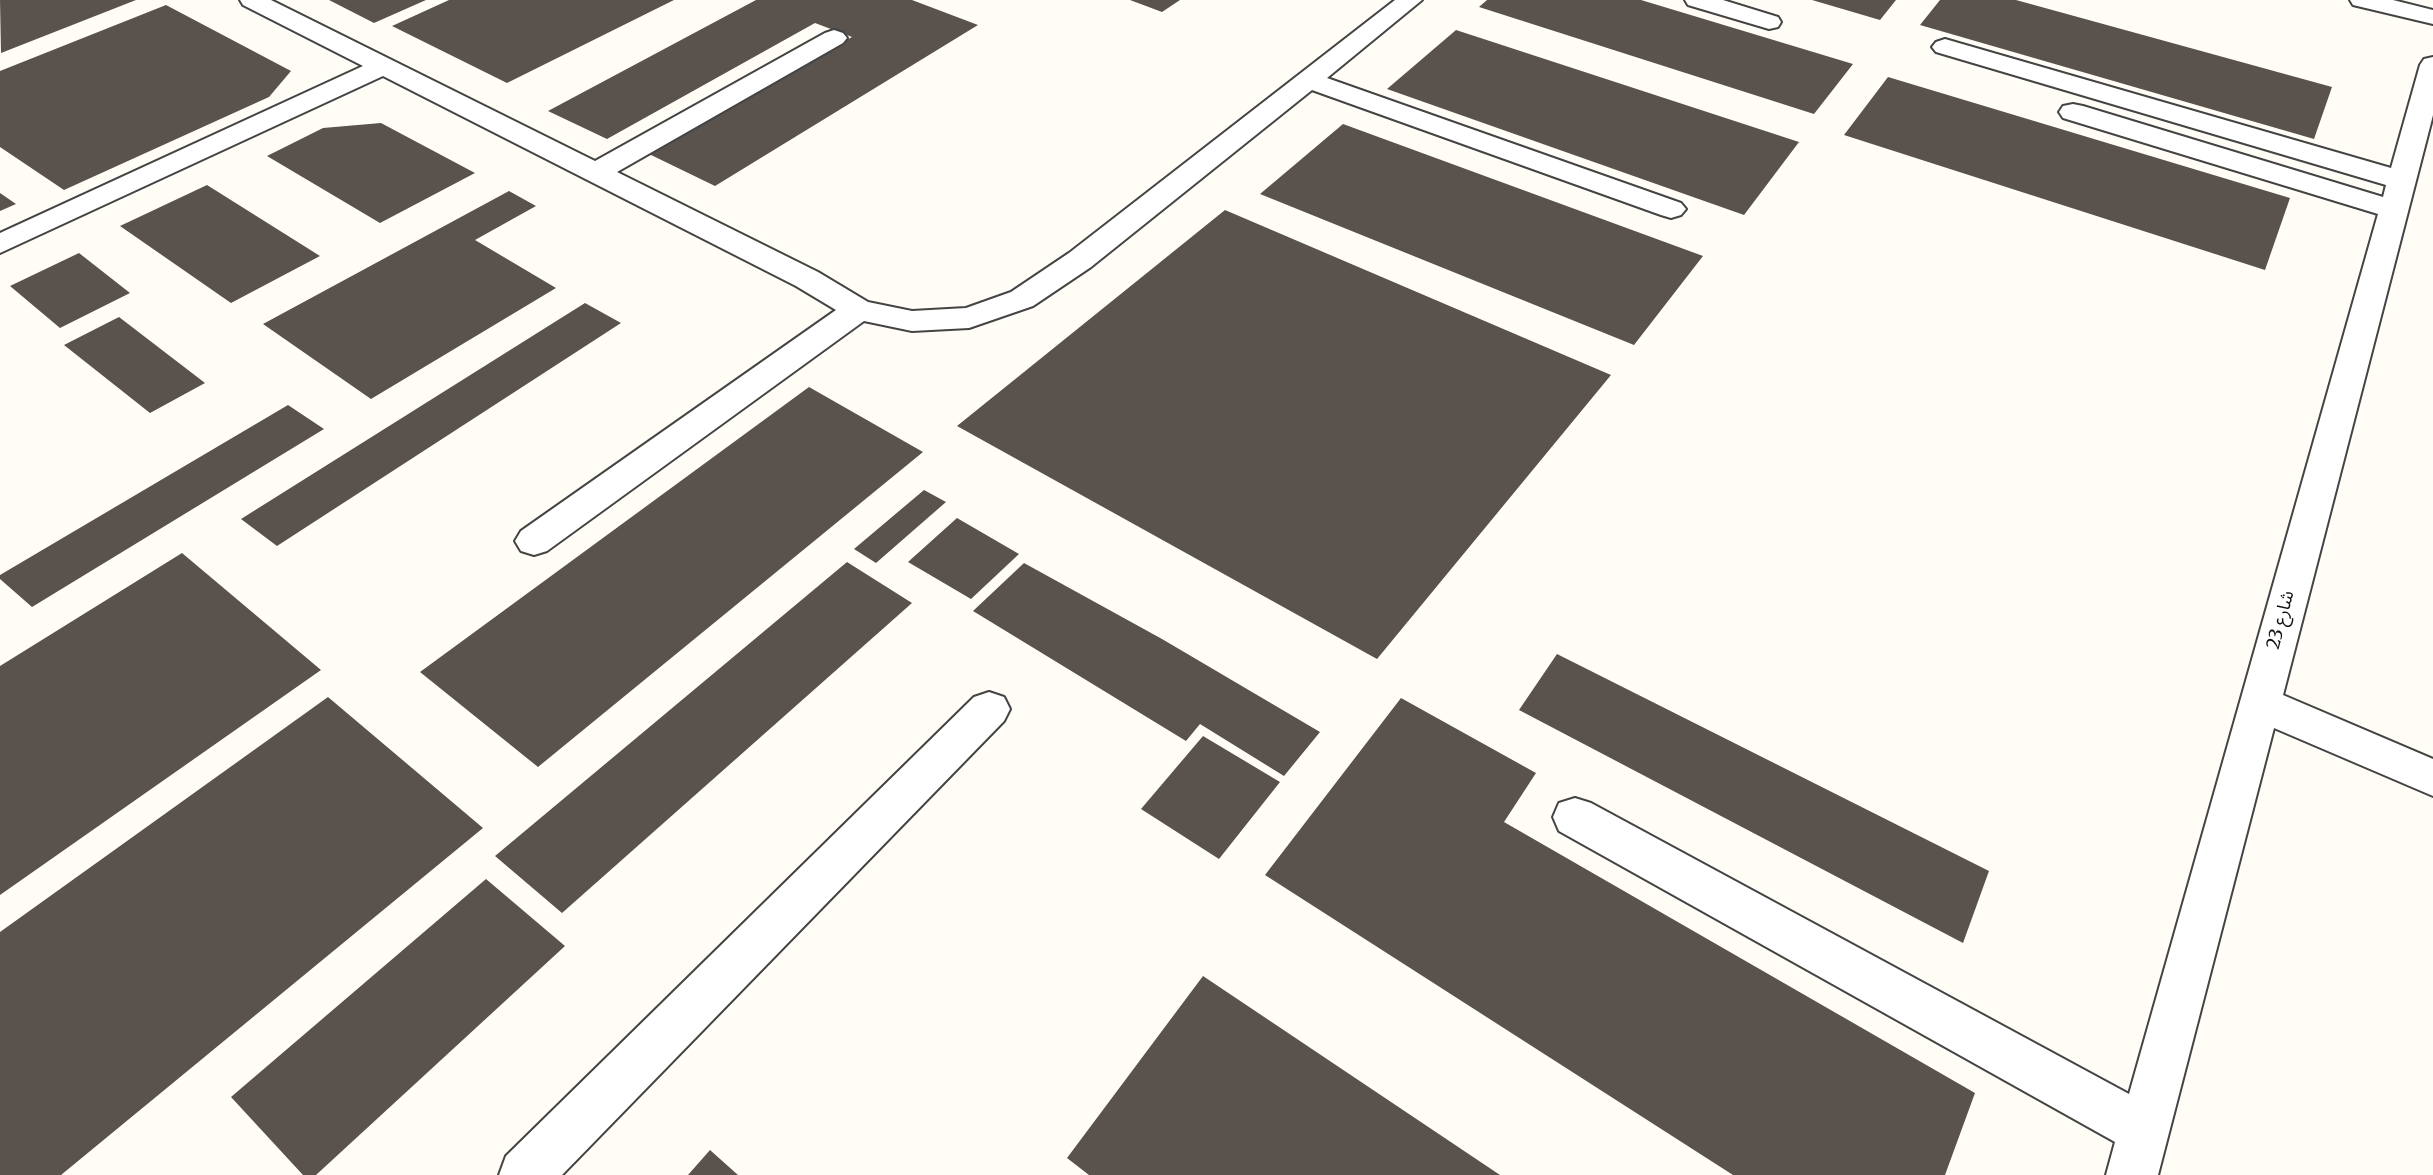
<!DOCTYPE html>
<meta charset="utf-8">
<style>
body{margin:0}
canvas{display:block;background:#fffdf5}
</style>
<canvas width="2433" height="1175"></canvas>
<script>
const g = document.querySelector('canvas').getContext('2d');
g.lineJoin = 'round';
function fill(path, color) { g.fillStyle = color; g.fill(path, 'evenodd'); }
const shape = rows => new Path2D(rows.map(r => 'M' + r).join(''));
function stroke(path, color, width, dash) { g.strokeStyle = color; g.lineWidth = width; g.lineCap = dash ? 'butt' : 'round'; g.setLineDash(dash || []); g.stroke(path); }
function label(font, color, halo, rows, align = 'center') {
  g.font = font + ' Merriweather,"Noto Sans Arabic",serif'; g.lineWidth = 7; g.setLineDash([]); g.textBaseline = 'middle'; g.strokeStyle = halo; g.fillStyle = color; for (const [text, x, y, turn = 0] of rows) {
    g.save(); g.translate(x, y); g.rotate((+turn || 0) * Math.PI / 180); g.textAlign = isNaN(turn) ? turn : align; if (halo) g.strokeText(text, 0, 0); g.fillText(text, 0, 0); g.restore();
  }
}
const building = shape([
 [0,0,136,0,1,53],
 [329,0,426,0,374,23],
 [449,0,674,0,507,83,392,26],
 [756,0,912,0,978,25,715,186,649,154,852,37,815,23,607,139,548,111],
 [1130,0,1180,0,1162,12],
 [1487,0,1641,0,1853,64,1814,114,1479,7],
 [1812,0,1896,0,1880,20],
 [1940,0,2016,0,2332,87,2314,139,1920,25],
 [166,5,291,71,269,97,64,190,0,147,0,71],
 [1456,30,1799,142,1744,215,1387,89],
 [1888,77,2290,198,2265,270,1844,135],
 [381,123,475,173,380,223,267,156,323,128],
 [1343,124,1703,256,1634,345,1260,194],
 [207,185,320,256,231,303,120,226],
 [509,191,536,206,475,240,556,288,371,399,263,324],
 [0,193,16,204,0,211],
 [1225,210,1611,375,1377,659,957,426],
 [79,253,130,293,60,328,10,286],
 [585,303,621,323,277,546,241,519],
 [119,317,205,383,150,413,64,345],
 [809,387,923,452,538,767,420,672],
 [288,405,324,429,32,607,0,579,0,575],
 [924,490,946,502,876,563,854,549],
 [957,518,1019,554,971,599,908,562],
 [182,553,321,670,0,895,0,666],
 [847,562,912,603,562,913,495,856],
 [1024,563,1162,639,1320,732,1284,776,1200,724,1186,741,973,611],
 [1557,654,1989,871,1963,943,1519,710],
 [328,697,483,828,61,1175,0,1175,0,932],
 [1401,698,1536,773,1504,822,1975,1093,1945,1175,1733,1175,1265,875],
 [1203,736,1280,782,1219,859,1141,809],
 [486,879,565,946,316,1175,303,1175,231,1097],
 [1203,976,1500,1175,1089,1175,1067,1158],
 [710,1150,738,1175,688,1175]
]);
const minor = shape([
 [240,0,271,0,595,161,825,33,834,30,843,33,847,38,843,43,617,172,818,272,868,302,912,311,966,308,1011,292,1069,253,1395,0,1422,0,1327,78,1681,203,1686,209,1681,215,1671,218,1661,215,1312,90,1091,267,1033,306,969,328,912,331,864,321,547,551,534,555,521,551,515,541,521,531,836,310,796,286,383,76,0,253,0,233,363,66,243,5,240,0],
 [1685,0,1723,0,1778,17,1781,22,1778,27,1769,29,1688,5,1685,0],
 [2350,0,2393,0,2433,10,2433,24,2353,5,2350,0],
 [1945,39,2391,168,2420,65,2424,59,2433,57,2433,115,2283,695,2433,759,2433,796,2274,728,2158,1175,2106,1175,2115,1142,1559,831,1553,817,1559,803,1575,798,1591,803,2129,1094,2378,214,2063,118,2059,112,2063,106,2073,104,2083,106,2383,197,2386,185,1936,52,1932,47,1936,42,1945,39],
 [989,692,1004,697,1010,709,1004,721,562,1175,499,1175,506,1156,974,697,989,692]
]);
const streetNames = [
 ["شارع 23",2281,620,-75]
];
fill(building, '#5a524d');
stroke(minor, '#444', 4);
fill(minor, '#fff');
label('18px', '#111', '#fff', streetNames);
</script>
